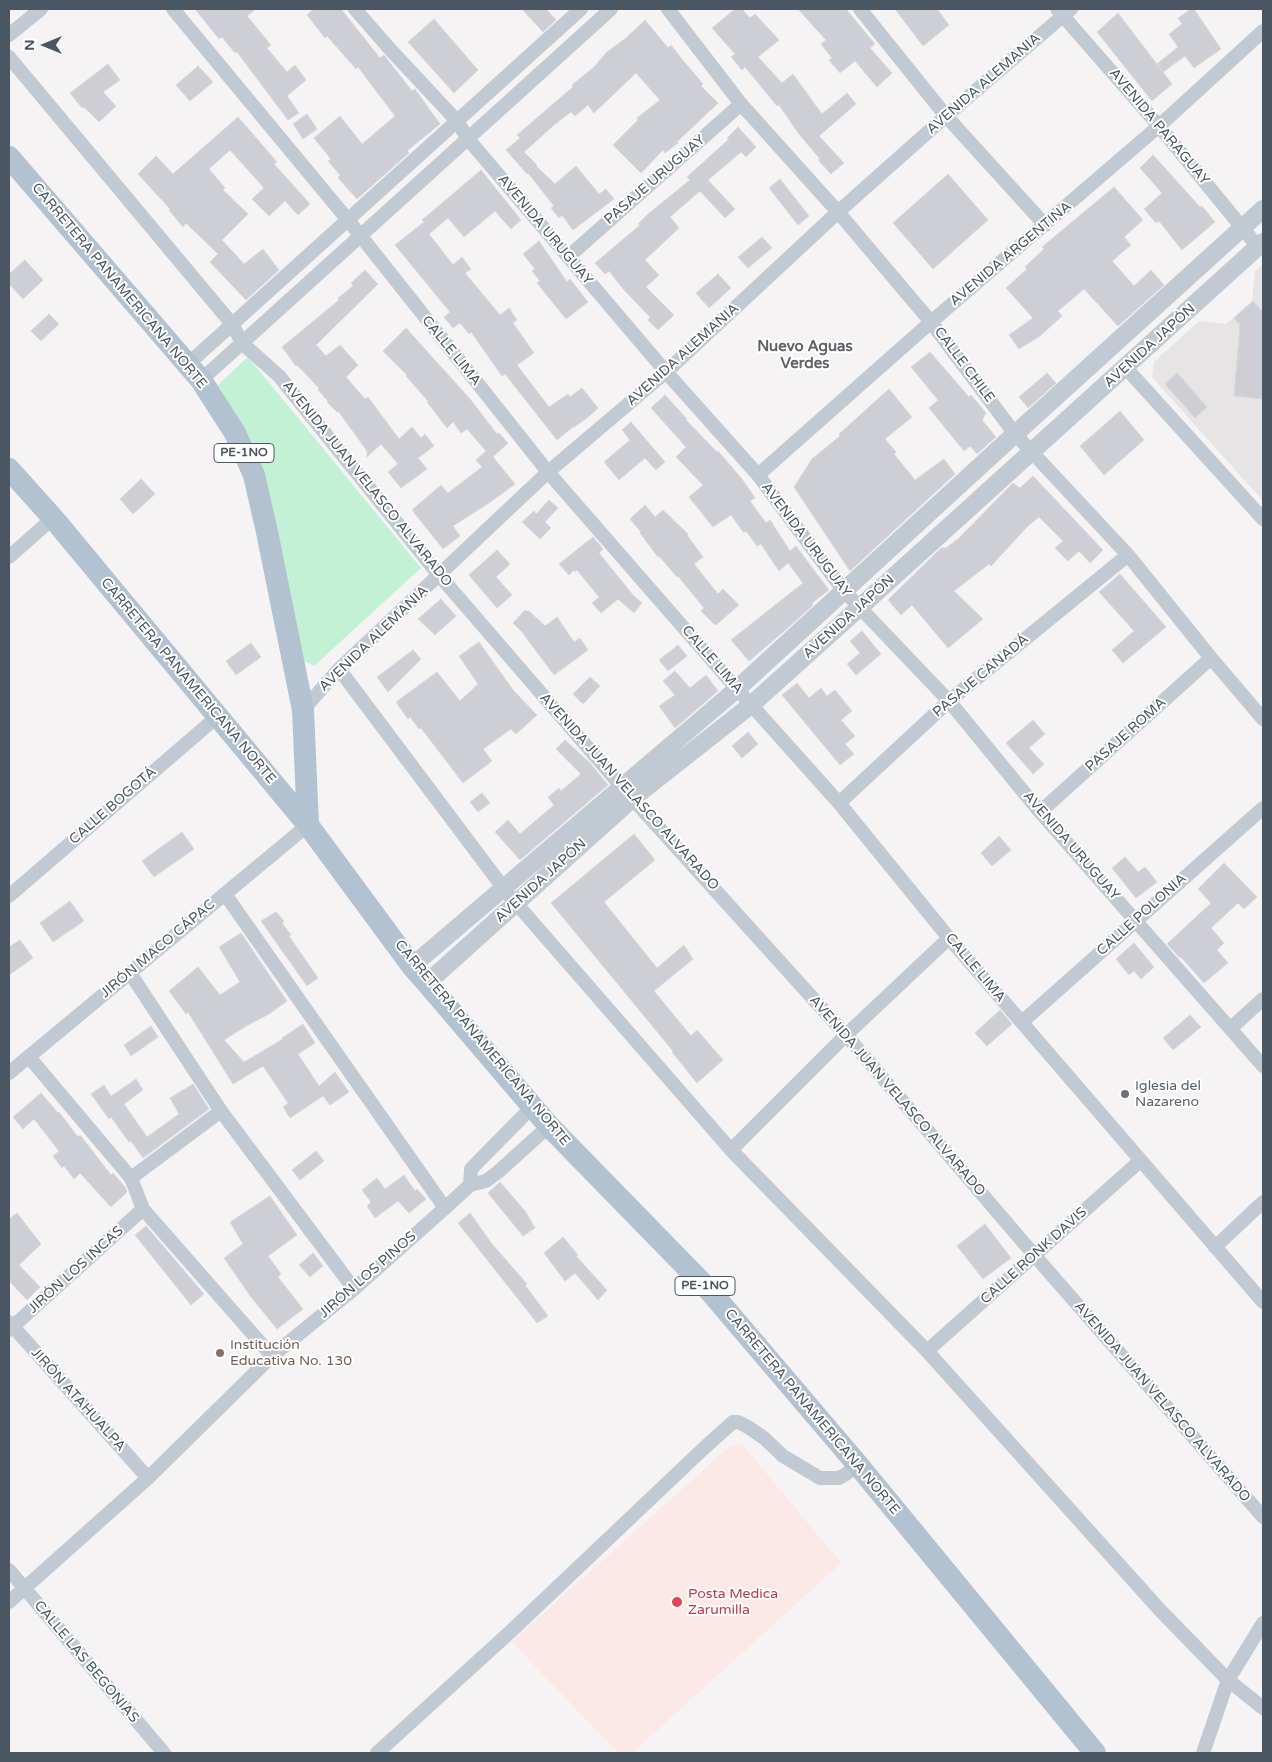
<!DOCTYPE html>
<meta charset="utf-8">
<style>
body{margin:0}
#map{position:relative;width:1272px;height:1762px;overflow:hidden;background:#f5f3f3;font-family:"Varela Round",sans-serif}
canvas{display:block}
.frame{position:absolute;inset:0;border:10px solid #4a5661;pointer-events:none}
.north{position:absolute;left:20px;top:20px;width:50px;height:50px;-webkit-text-stroke:4px #fff;paint-order:stroke;rotate:270deg;font-size:14px;font-weight:700;line-height:20px;text-align:center;color:#4a5661}
.north::after{content:'';display:block;margin:auto;width:18px;height:22px;background:#4a5661;clip-path:polygon(50% 0,100% 100%,50% 72%,0 100%)}
</style>
<div id="map">
<canvas width="1272" height="1762"></canvas>
<div class="frame"></div>
<div class="north">N</div>
</div>
<script>
const g = document.querySelector('canvas').getContext('2d');
g.lineJoin = 'round';
function fill(path, color) { g.fillStyle = color; g.fill(path, 'evenodd'); }
const shape = rows => new Path2D(rows.map(r => 'M' + r).join(''));
function stroke(path, color, width, dash) { g.strokeStyle = color; g.lineWidth = width; g.lineCap = dash ? 'butt' : 'round'; g.setLineDash(dash || []); g.stroke(path); }
function label(font, color, halo, rows, align = 'center') {
  g.font = font + ' "Varela Round",sans-serif'; g.lineWidth = 4; g.setLineDash([]); g.textBaseline = 'middle'; g.strokeStyle = halo; g.fillStyle = color; for (const [text, x, y, turn = 0] of rows) {
    g.save(); g.translate(x, y); g.rotate((+turn || 0) * Math.PI / 180); g.textAlign = isNaN(turn) ? turn : align; if (halo) g.strokeText(text, 0, 0); g.fillText(text, 0, 0); g.restore();
  }
}
const education = shape([
 [1263,264,1263,501,1152,377,1154,362,1199,321,1226,324,1252,301,1255,271]
]);
const medical = shape([
 [741,1443,841,1563,632,1753,618,1753,512,1642,729,1447]
]);
const green = shape([
 [248,357,421,568,314,666,300,659,252,446,218,385]
]);
const building = shape([
 [195,9,256,9,247,16,271,45,267,48,287,72,295,65,306,80,287,96,299,113,288,120,237,52,235,53,222,37,219,39,195,9],
 [314,9,341,9,380,58,384,55,412,91,415,89,440,124,407,151,409,153,357,199,338,178,340,175,328,161,331,159,314,138,340,116,362,144,395,116,358,67,356,69,327,36,325,38,307,15,314,9],
 [522,9,546,9,556,20,543,32,522,9],
 [735,9,742,9,750,18,755,14,779,40,758,57,782,83,793,74,822,114,847,93,856,104,819,136,844,163,831,174,818,160,820,159,799,134,779,105,777,106,745,67,742,70,731,57,735,54,712,28,735,9],
 [798,9,846,9,875,44,870,48,892,73,877,87,855,61,840,73,829,60,832,58,821,44,826,40,798,9],
 [895,9,937,9,949,25,923,46,895,9],
 [1191,9,1194,9,1221,49,1194,68,1185,56,1163,72,1157,64,1178,47,1169,34,1182,24,1178,18,1191,9],
 [1118,13,1172,84,1152,101,1097,32,1118,13],
 [434,19,478,70,454,93,408,42,434,19],
 [645,20,668,48,671,45,681,58,703,84,701,86,718,103,677,142,678,143,665,153,663,150,641,173,613,145,638,120,637,118,660,100,636,73,594,113,588,105,575,116,571,112,554,125,524,152,537,165,536,166,555,184,576,166,599,194,606,189,614,199,573,230,562,215,559,218,551,208,554,206,528,173,527,174,506,150,520,138,517,135,560,98,573,87,572,85,594,67,607,52,626,38,645,20],
 [108,64,120,80,103,92,116,106,99,122,84,107,82,108,70,93,108,64],
 [198,66,213,82,190,101,176,85,198,66],
 [307,114,317,129,303,139,293,124,307,114],
 [238,117,277,162,274,164,310,204,298,215,285,201,269,216,252,199,264,188,230,150,209,169,225,188,223,190,248,214,222,240,244,264,263,249,279,270,246,300,210,262,218,254,186,223,183,227,169,210,170,209,138,174,156,156,173,174,238,117],
 [738,127,756,147,746,157,741,152,708,180,735,209,725,218,700,191,670,217,679,228,645,260,659,275,646,287,674,315,658,330,648,320,650,317,624,290,609,271,605,274,595,263,640,225,638,224,648,214,690,180,687,177,729,139,727,138,738,127],
 [1153,155,1200,207,1202,206,1215,222,1182,250,1159,221,1156,223,1144,209,1162,193,1140,168,1153,155],
 [481,170,521,220,511,229,495,211,464,237,448,218,429,234,453,265,462,257,471,269,465,273,500,315,509,308,517,320,513,323,534,353,517,365,549,407,568,394,570,397,582,388,598,408,587,418,574,427,574,426,557,440,505,374,502,376,471,332,469,334,460,323,453,328,444,317,450,312,395,245,424,222,422,220,481,170],
 [948,174,988,220,933,269,893,223,948,174],
 [780,179,809,216,798,225,769,188,780,179],
 [1114,187,1143,220,1124,237,1131,245,1112,261,1134,286,1151,270,1164,285,1118,326,1084,289,1058,311,1062,316,1040,336,1019,349,1009,335,1033,318,1006,288,1027,269,1025,267,1044,249,1042,247,1114,187],
 [762,237,772,248,748,268,738,257,762,237],
 [539,241,567,282,570,279,588,302,566,319,537,283,540,281,532,271,535,269,523,254,539,241],
 [25,260,43,280,23,299,9,284,9,274,25,260],
 [365,270,378,284,316,345,326,356,340,345,358,365,346,377,365,399,368,397,399,439,412,427,421,438,425,434,434,446,418,458,427,469,401,488,388,472,398,464,381,444,367,457,367,451,338,411,337,412,327,402,328,401,318,390,319,388,297,365,296,366,282,347,339,300,338,298,353,286,351,283,365,270],
 [718,274,731,288,709,308,696,293,718,274],
 [1253,301,1263,312,1263,399,1234,396,1240,325,1234,318,1253,301],
 [49,314,59,324,41,341,31,331,49,314],
 [406,328,470,399,497,434,499,433,508,443,493,457,515,484,489,503,453,526,460,536,443,549,412,510,441,485,448,493,482,467,476,460,486,451,467,429,461,433,453,422,447,428,427,402,428,401,406,376,407,375,383,351,406,328],
 [930,352,969,397,971,395,986,413,982,420,996,437,977,454,970,446,964,451,929,408,938,400,911,367,930,352],
 [1047,373,1056,383,1028,408,1019,397,1047,373],
 [1177,373,1207,407,1195,418,1165,384,1177,373],
 [889,389,912,417,885,439,896,452,894,454,915,480,944,459,955,474,850,571,794,487,812,459,840,436,839,434,889,389],
 [665,395,687,419,686,420,717,452,718,451,742,479,755,498,750,501,766,523,770,520,790,551,796,546,829,590,812,603,813,605,789,627,749,661,731,640,803,583,788,563,779,571,761,544,757,546,746,531,744,533,731,515,713,527,689,497,703,485,676,457,686,447,651,408,665,395],
 [1120,411,1144,440,1104,475,1080,446,1120,411],
 [631,422,665,462,656,470,645,458,619,480,604,462,630,440,622,430,631,422],
 [1033,476,1103,550,1090,563,1079,551,1068,561,1055,548,1063,541,1039,517,1028,526,991,566,989,564,954,591,983,619,948,648,912,605,901,615,888,600,941,548,946,548,958,539,1013,483,1020,488,1033,476],
 [141,479,155,494,133,514,120,499,141,479],
 [549,500,558,508,545,522,551,528,540,539,522,522,534,511,536,514,549,500],
 [645,505,655,517,663,510,688,534,687,535,703,557,694,564,718,594,723,589,739,605,717,624,715,625,701,611,704,608,678,576,677,577,659,556,658,557,640,533,641,532,630,519,645,505],
 [593,537,603,549,599,553,633,595,642,603,634,613,618,599,601,613,592,603,599,597,577,570,575,572,574,570,569,575,559,564,593,537],
 [497,550,510,564,496,577,512,595,497,608,469,575,497,550],
 [1120,574,1166,627,1123,663,1112,650,1134,631,1099,592,1120,574],
 [441,599,456,616,435,635,418,619,441,599],
 [524,611,529,611,545,626,557,617,574,642,580,638,588,650,554,675,522,632,513,623,524,611],
 [862,631,881,654,856,675,847,664,860,653,850,641,862,631],
 [479,642,513,690,537,715,516,734,511,729,483,749,492,761,463,783,421,728,419,729,410,717,408,719,396,702,437,672,460,701,478,684,459,656,479,642],
 [251,643,261,657,236,675,226,661,251,643],
 [678,645,687,656,668,671,659,660,678,645],
 [413,650,421,659,388,692,377,677,413,650],
 [675,671,690,688,706,675,718,691,675,728,659,706,675,695,663,681,675,671],
 [590,677,600,686,583,704,573,694,590,677],
 [797,683,809,698,821,688,827,696,835,690,852,711,841,720,855,736,845,744,854,754,840,765,782,695,797,683],
 [1033,720,1045,734,1029,748,1044,764,1033,774,1006,743,1033,720],
 [748,732,758,744,742,758,732,746,748,732],
 [565,740,590,763,608,785,520,860,495,832,508,820,520,834,554,805,548,797,559,788,561,791,581,774,556,749,565,740],
 [482,793,490,803,478,812,470,802,482,793],
 [182,832,194,849,154,877,142,861,182,832],
 [634,834,655,860,604,902,657,968,684,945,693,959,654,991,691,1036,697,1030,723,1060,697,1083,672,1052,673,1051,551,903,634,834],
 [999,836,1011,850,992,866,981,853,999,836],
 [1125,857,1138,872,1145,867,1157,882,1136,898,1112,868,1125,857],
 [1224,863,1257,897,1244,909,1238,903,1211,928,1224,943,1217,950,1228,963,1204,983,1181,957,1180,958,1167,944,1211,903,1198,889,1224,863],
 [70,901,84,921,53,942,40,923,70,901],
 [276,912,284,921,282,923,291,935,289,936,318,978,307,986,261,921,276,912],
 [241,933,287,1001,269,1014,248,1025,224,1040,244,1062,283,1039,282,1038,303,1024,315,1043,298,1054,319,1086,335,1072,349,1092,330,1105,323,1096,290,1118,283,1107,288,1103,263,1066,233,1084,188,1012,186,1014,169,991,198,967,220,995,240,982,219,947,241,933],
 [20,940,33,958,9,975,9,947,20,940],
 [1134,943,1154,967,1141,979,1134,971,1129,975,1116,959,1134,943],
 [1000,1010,1012,1024,987,1046,975,1033,1000,1010],
 [1190,1015,1201,1027,1173,1050,1163,1038,1190,1015],
 [151,1026,158,1037,131,1056,124,1045,151,1026],
 [136,1079,143,1090,124,1104,147,1137,179,1114,170,1098,193,1084,209,1109,143,1158,131,1141,129,1142,111,1117,109,1119,91,1094,104,1085,111,1096,136,1079],
 [41,1093,58,1113,59,1112,78,1137,80,1135,111,1175,113,1173,125,1187,127,1192,111,1207,80,1173,74,1179,64,1166,62,1168,53,1156,59,1151,34,1119,23,1129,13,1117,41,1093],
 [316,1151,324,1161,300,1180,292,1170,316,1151],
 [404,1175,415,1191,417,1189,426,1199,409,1213,398,1201,375,1218,367,1206,371,1202,362,1190,377,1178,385,1189,404,1175],
 [500,1182,525,1211,535,1228,523,1236,488,1193,500,1182],
 [270,1196,297,1235,268,1256,281,1274,278,1277,303,1309,277,1329,251,1297,224,1258,243,1244,230,1222,270,1196],
 [17,1213,41,1244,19,1265,40,1287,27,1300,9,1281,9,1219,17,1213],
 [470,1213,492,1244,527,1284,525,1285,548,1316,537,1323,458,1223,470,1213],
 [985,1224,1011,1258,983,1279,957,1246,985,1224],
 [146,1226,204,1294,191,1305,135,1235,146,1226],
 [563,1237,578,1255,576,1256,607,1290,598,1300,575,1273,565,1281,544,1253,563,1237],
 [313,1253,323,1266,310,1277,299,1265,313,1253]
]);
const minor = shape([
 [173,9,348,220,548,472,737,689,839,803,949,938,1263,1302],
 [355,9,388,47,457,121,468,139,666,372,758,475,844,591,949,701,1040,812,1263,1066],
 [668,9,741,104,838,212,931,322,1015,434,1128,555,1211,658,1263,719],
 [860,9,946,116,1045,225],
 [1057,9,1159,126,1258,247],
 [9,35,41,9],
 [9,57,232,324,242,343,279,376,439,575,622,787,846,1035,1035,1256,1263,1517],
 [568,257,741,104],
 [187,365,581,9],
 [1126,368,1263,519],
 [201,380,611,9],
 [758,475,931,322,1159,126,1263,31],
 [9,557,53,518],
 [339,669,508,894,731,1150,927,1351,1159,1609,1228,1680,1263,1708],
 [303,710,339,669,548,472,666,372,838,212,946,116,1071,9],
 [839,803,949,701,1128,555],
 [1040,812,1211,658],
 [9,896,218,716],
 [130,973,221,1111,354,1289],
 [1022,1022,1263,808],
 [1231,1028,1263,999],
 [29,1057,131,1178,143,1209,272,1356],
 [9,1073,308,825],
 [731,1150,846,1035,949,938],
 [131,1178,221,1111],
 [470,1185,471,1169,532,1107],
 [445,1208,470,1185,486,1181,498,1172,549,1126],
 [1215,1247,1263,1202],
 [9,1322,148,1478],
 [9,1330,143,1209],
 [927,1351,1140,1161],
 [9,1570,164,1753],
 [9,1602,148,1478,272,1356,354,1289,445,1208,225,894],
 [377,1753,509,1633,703,1449,733,1422,738,1422,748,1427,764,1438,783,1456,820,1478,839,1478,846,1474,858,1465],
 [1203,1753,1228,1680,1263,1623]
]);
const tertiary = shape([
 [412,966,737,689,1015,434,1263,209],
 [427,983,633,798,751,705,859,608,1263,242]
]);
const primary = shape([
 [9,157,201,380,235,433,254,475,267,532,303,710,308,825],
 [9,469,53,518,308,825,412,966,427,983,549,1126,709,1290,858,1465,1095,1753]
]);
const markers = [
 [1125,1094,5,"#6b7280"],
 [220,1353,5,"#8d6e63"],
 [677,1602,6,"#e0444e"]
];
const shields = [
 [244,453,60],
 [705,1286,60]
];
const shieldNames = [
 ["PE-1NO",244,453],
 ["PE-1NO",705,1286]
];
const streetNames = [
 ["AVENIDA ALEMANIA",984,84,-41],
 ["AVENIDA PARAGUAY",1159,127,50],
 ["PASAJE URUGUAY",655,180,-41],
 ["AVENIDA URUGUAY",545,230,50],
 ["AVENIDA ARGENTINA",1011,254,-40],
 ["CARRETERA PANAMERICANA NORTE",119,286,50],
 ["AVENIDA JAPÓN",1150,346,-42],
 ["CALLE LIMA",451,351,51],
 ["AVENIDA ALEMANIA",683,355,-42],
 ["CALLE CHILE",964,365,53],
 ["AVENIDA JUAN VELASCO ALVARADO",367,484,51],
 ["AVENIDA URUGUAY",806,540,53],
 ["AVENIDA JAPÓN",849,617,-42],
 ["AVENIDA ALEMANIA",374,639,-44],
 ["CALLE LIMA",712,660,49],
 ["PASAJE CANADÁ",981,676,-40],
 ["CARRETERA PANAMERICANA NORTE",188,681,50],
 ["PASAJE ROMA",1126,735,-42],
 ["AVENIDA JUAN VELASCO ALVARADO",629,792,48],
 ["CALLE BOGOTÁ",113,806,-41],
 ["AVENIDA URUGUAY",1071,846,49],
 ["AVENIDA JAPÓN",541,881,-42],
 ["CALLE POLONIA",1142,915,-42],
 ["JIRÓN MACO CÁPAC",158,949,-40],
 ["CALLE LIMA",975,968,50],
 ["CARRETERA PANAMERICANA NORTE",482,1043,50],
 ["AVENIDA JUAN VELASCO ALVARADO",897,1096,49],
 ["CALLE RONK DAVIS",1034,1256,-42],
 ["JIRÓN LOS INCAS",76,1270,-42],
 ["JIRÓN LOS PINOS",368,1275,-41],
 ["JIRÓN ATAHUALPA",78,1400,48],
 ["AVENIDA JUAN VELASCO ALVARADO",1162,1402,49],
 ["CARRETERA PANAMERICANA NORTE",812,1412,50],
 ["CALLE LAS BEGONIAS",86,1662,50]
];
const worshipNames = [
 ["Iglesia del",1135,1086],
 ["Nazareno",1135,1102]
];
const educationNames = [
 ["Institución",230,1345],
 ["Educativa No. 130",230,1361]
];
const healthNames = [
 ["Posta Medica",688,1594],
 ["Zarumilla",688,1610]
];
const neighbourhoodNames = [
 ["Nuevo Aguas",805,347],
 ["Verdes",805,364]
];
fill(education, '#e6e4e5');
fill(medical, '#fce8e6');
fill(green, '#c3f1d5');
fill(building, '#cdcfd5');
stroke(building, '#d7d9de', 1);
stroke(minor, '#c1cad2', 14);
stroke(tertiary, '#c1cad2', 18);
stroke(primary, '#b3c2d1', 22);
for (const [x, y, r, color] of markers) { const dot = new Path2D(); dot.arc(x, y, r, 0, 2 * Math.PI); g.fillStyle = color; g.fill(dot); stroke(dot, '#fff', 2); }
for (const [x, y, w] of shields) { const box = new Path2D(); box.roundRect(x - w / 2, y - 9.5, w, 19, 4); g.fillStyle = '#fff'; g.fill(box); stroke(box, '#4a5661', 1); }
label('bold 12px', '#4a5661', null, shieldNames);
label('14px', '#4a5661', '#fff', streetNames);
label('14px', '#5b616d', '#fff', worshipNames, 'left');
label('14px', '#785e54', '#fff', educationNames, 'left');
label('14px', '#be3a42', '#fff', healthNames, 'left');
label('bold 15px', '#5f6368', '#fff', neighbourhoodNames);
</script>
